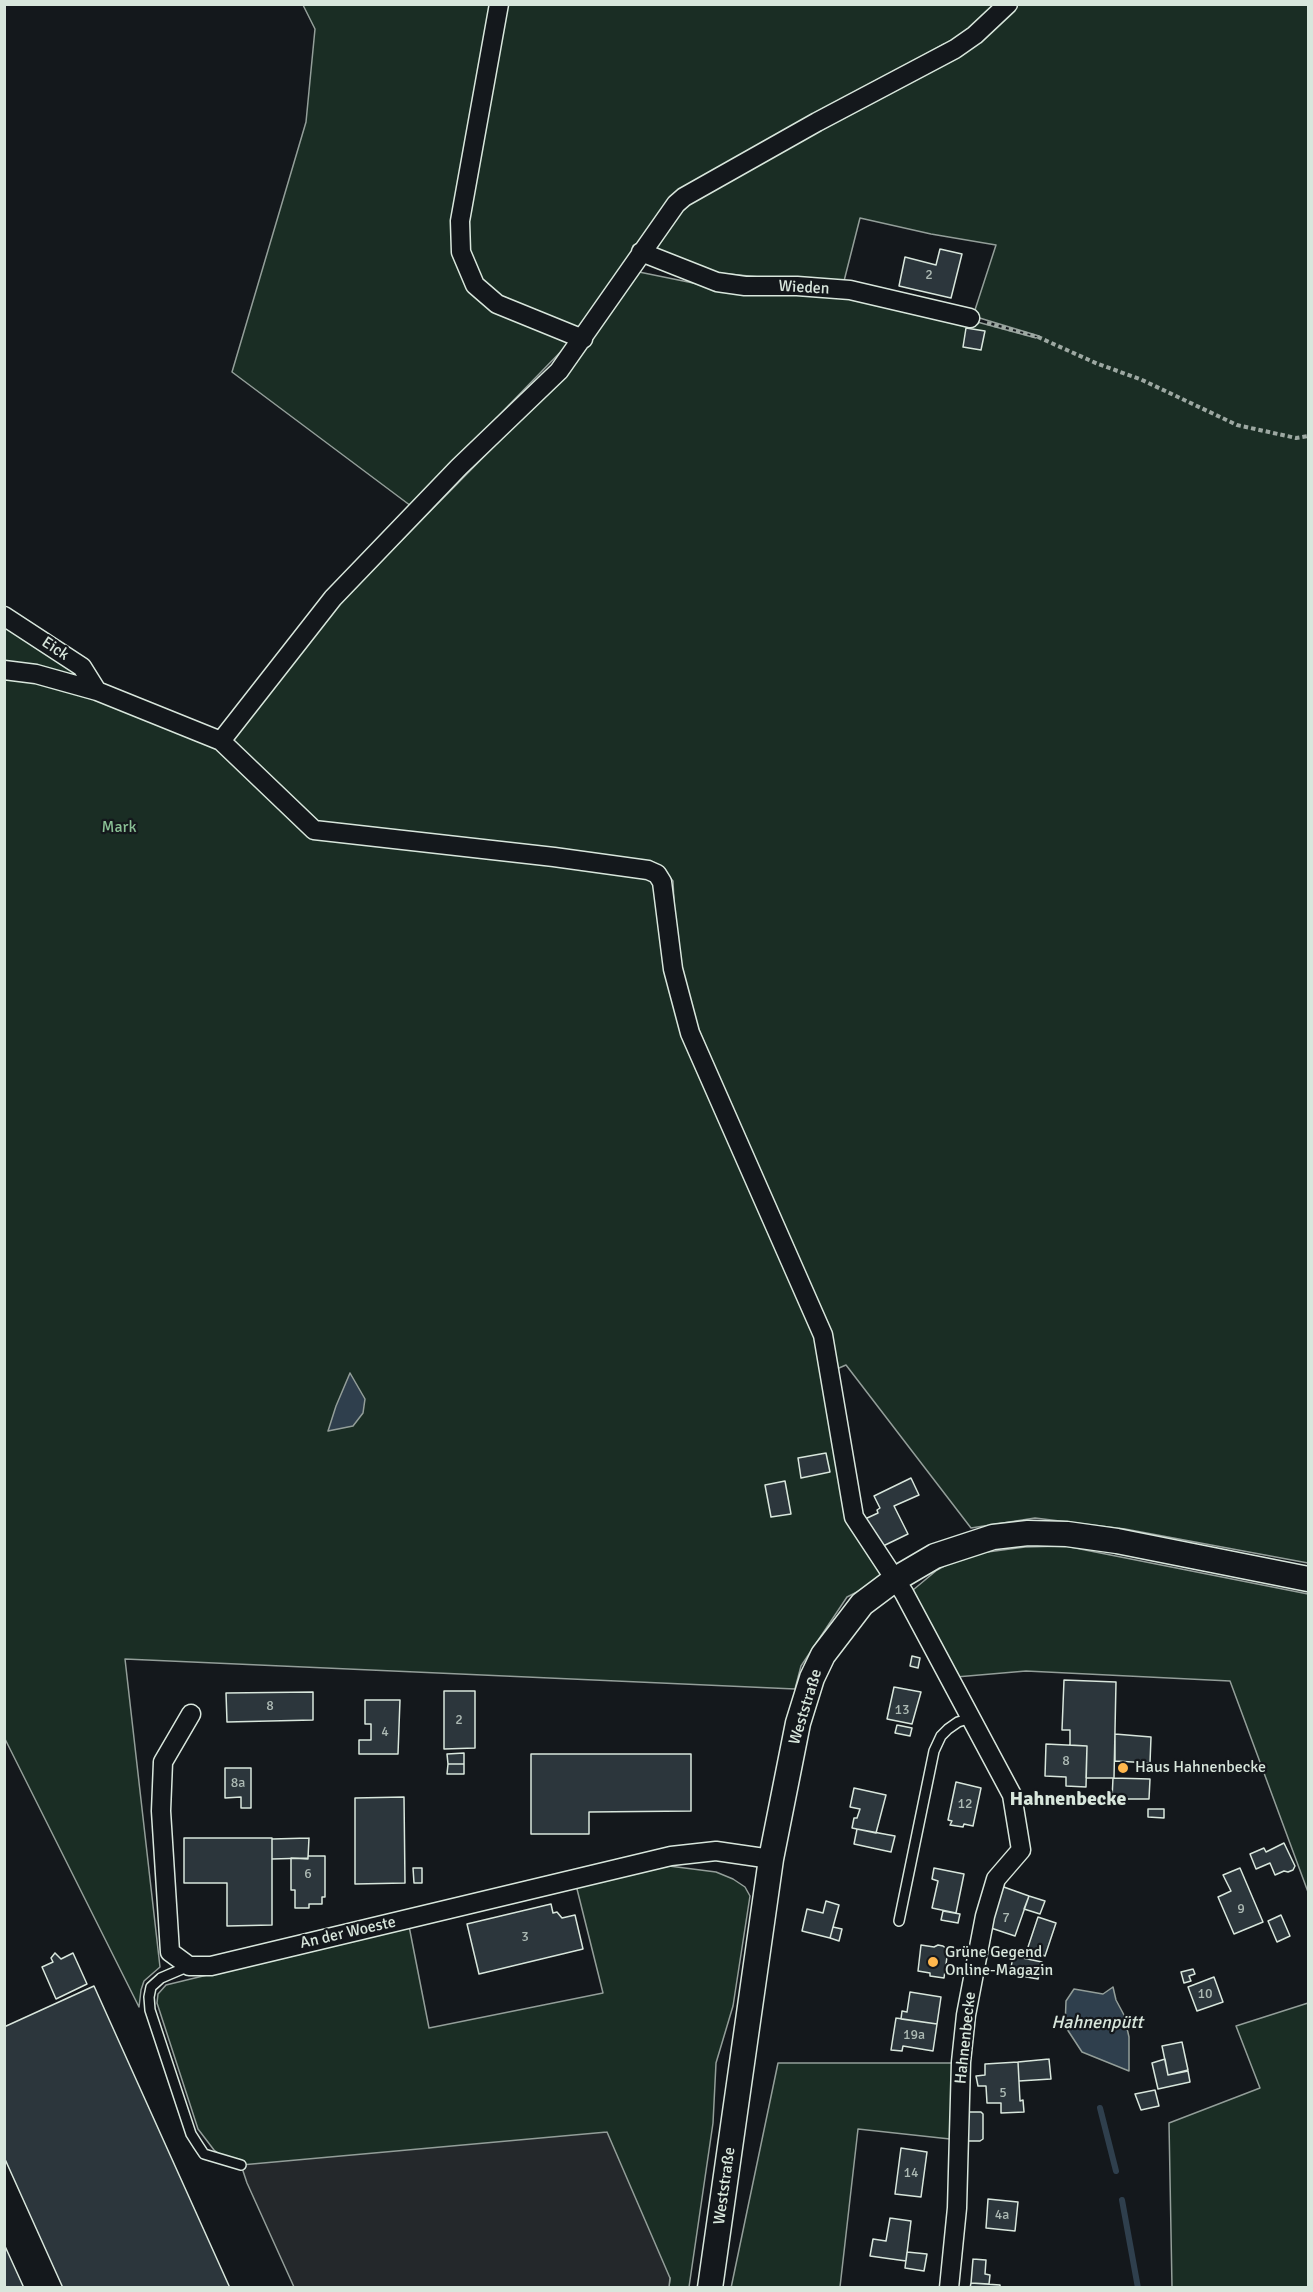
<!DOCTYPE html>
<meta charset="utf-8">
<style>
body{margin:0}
#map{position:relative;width:1313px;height:2292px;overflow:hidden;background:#14181c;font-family:Signika,sans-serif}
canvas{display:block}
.frame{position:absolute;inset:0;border:6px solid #d8e6dc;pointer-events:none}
</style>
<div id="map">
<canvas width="1313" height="2292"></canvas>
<div class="frame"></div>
</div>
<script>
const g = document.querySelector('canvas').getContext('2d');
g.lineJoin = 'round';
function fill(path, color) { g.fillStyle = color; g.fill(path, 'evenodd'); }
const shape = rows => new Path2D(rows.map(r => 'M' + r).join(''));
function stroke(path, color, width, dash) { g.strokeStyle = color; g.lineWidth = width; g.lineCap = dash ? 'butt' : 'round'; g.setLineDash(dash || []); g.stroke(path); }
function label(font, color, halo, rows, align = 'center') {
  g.font = font + ' Signika,sans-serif'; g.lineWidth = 4.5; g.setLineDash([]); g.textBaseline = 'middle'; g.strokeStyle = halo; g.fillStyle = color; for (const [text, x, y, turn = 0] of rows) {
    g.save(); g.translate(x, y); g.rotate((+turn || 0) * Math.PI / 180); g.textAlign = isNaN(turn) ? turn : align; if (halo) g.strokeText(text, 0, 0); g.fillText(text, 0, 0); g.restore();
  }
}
const green = shape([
 [303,5,497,5,454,237,471,288,575,337,411,506,232,372,306,122,315,29,303,5],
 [501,5,1308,5,1308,1563,1125,1529,1035,1518,971,1528,846,1365,832,1371,827,1333,699,1030,677,966,673,881,659,866,316,826,225,741,341,602,513,427,639,272,703,285,851,294,970,320,1036,338,1039,336,973,316,996,245,931,234,860,218,843,285,718,273,647,250,679,206,944,44,676,198,579,333,521,311,479,282,461,236,501,5],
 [5,620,71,665,89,693,220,744,312,835,652,876,667,970,816,1337,851,1519,885,1578,847,1597,801,1666,795,1689,125,1659,160,1967,144,1981,141,1990,139,2007,5,1739,5,620],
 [1065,1546,1308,1594,1308,1892,1230,1681,1026,1671,956,1677,913,1590,937,1570,965,1555,1025,1547,1065,1546],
 [669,1866,716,1872,733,1879,745,1887,750,1896,733,2006,716,2063,713,2123,689,2287,669,2287,670,2278,241,2165,222,2156,214,2150,198,2129,157,2003,158,1994,166,1985,409,1926,429,2028,603,1993,576,1885,669,1866],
 [1308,2003,1308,2287,1172,2287,1169,2123,1260,2088,1236,2026,1308,2003],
 [778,2063,953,2063,950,2139,858,2129,840,2287,731,2288,778,2063]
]);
const parking = shape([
 [607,2132,670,2278,669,2287,294,2287,247,2183,241,2165,607,2132]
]);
const water = shape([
 [350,1373,365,1399,363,1413,353,1426,328,1431,336,1406,350,1373],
 [1113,1987,1116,2000,1124,2015,1129,2037,1129,2071,1082,2052,1065,2026,1066,2001,1074,1989,1103,1994,1113,1987]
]);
const stream = shape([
 [1100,2108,1116,2171],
 [1122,2200,1138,2288]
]);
const building = shape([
 [940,249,962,254,951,298,899,286,905,257,936,265,940,249],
 [966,328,985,331,981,350,963,347,966,328],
 [826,1453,830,1472,801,1478,798,1458,826,1453],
 [911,1478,919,1495,894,1506,908,1534,879,1548,865,1519,878,1513,877,1510,880,1508,874,1496,911,1478],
 [785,1481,791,1514,771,1517,765,1485,785,1481],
 [912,1656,920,1658,918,1668,910,1666,912,1656],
 [1064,1680,1116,1682,1114,1778,1086,1778,1087,1746,1070,1745,1070,1730,1062,1730,1064,1680],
 [894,1687,921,1692,912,1724,887,1719,894,1687],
 [444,1691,475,1691,475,1748,444,1749,444,1691],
 [313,1692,313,1720,227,1722,226,1693,313,1692],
 [365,1700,400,1700,398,1754,359,1754,359,1740,371,1740,371,1724,365,1724,365,1700],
 [897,1725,912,1728,910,1736,895,1733,897,1725],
 [1115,1734,1151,1737,1150,1763,1115,1761,1115,1734],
 [1046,1744,1087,1746,1086,1787,1066,1786,1066,1777,1045,1776,1046,1744],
 [464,1753,464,1764,448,1764,447,1754,464,1753],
 [531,1754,691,1754,691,1811,589,1812,589,1834,531,1834,531,1754],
 [448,1764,464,1764,464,1774,447,1774,448,1764],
 [225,1768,251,1768,251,1808,241,1808,241,1797,225,1798,225,1768],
 [1113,1778,1150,1779,1149,1799,1112,1799,1113,1778],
 [956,1782,981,1788,973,1826,964,1824,963,1827,950,1825,952,1821,948,1820,956,1782],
 [854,1788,886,1795,876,1833,852,1828,854,1818,857,1818,860,1809,850,1807,854,1788],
 [404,1797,405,1883,355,1884,355,1798,404,1797],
 [1148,1809,1164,1809,1164,1818,1148,1817,1148,1809],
 [857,1829,895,1836,891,1852,854,1844,857,1829],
 [184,1838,272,1838,272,1925,227,1926,227,1883,184,1883,184,1838],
 [309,1838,308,1858,272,1859,272,1839,309,1838],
 [1284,1843,1295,1866,1293,1870,1288,1872,1284,1871,1275,1875,1270,1863,1256,1869,1250,1854,1264,1848,1266,1852,1284,1843],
 [308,1856,325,1856,325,1897,322,1897,322,1904,309,1904,309,1908,295,1908,295,1890,291,1890,291,1858,308,1859,308,1856],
 [413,1868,422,1868,422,1883,414,1883,413,1868],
 [934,1868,964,1874,956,1913,932,1908,938,1881,932,1879,934,1868],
 [1240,1868,1263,1922,1234,1934,1218,1897,1231,1891,1223,1875,1240,1868],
 [1001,1886,1029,1896,1015,1936,988,1927,1001,1886],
 [1029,1896,1045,1901,1040,1914,1024,1909,1029,1896],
 [826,1901,839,1905,830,1938,802,1931,807,1909,823,1913,826,1901],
 [551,1904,553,1913,557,1912,562,1918,575,1915,583,1949,479,1974,467,1924,551,1904],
 [943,1911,960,1914,958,1923,941,1920,943,1911],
 [1281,1915,1290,1936,1277,1942,1268,1921,1281,1915],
 [1038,1917,1056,1923,1045,1956,1027,1950,1038,1917],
 [833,1927,842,1929,839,1941,830,1938,833,1927],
 [921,1945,934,1947,938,1945,943,1946,948,1950,944,1978,930,1976,930,1973,918,1971,921,1945],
 [55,1953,61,1959,73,1953,87,1984,56,1999,42,1967,53,1962,51,1958,55,1953],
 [1013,1956,1042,1962,1038,1979,1010,1974,1013,1956],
 [1193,1969,1195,1974,1189,1976,1191,1981,1184,1983,1181,1972,1193,1969],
 [1214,1977,1223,2002,1197,2011,1188,1987,1214,1977],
 [94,1986,230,2288,63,2288,4,2157,4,2027,94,1986],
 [910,1992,941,1997,937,2024,901,2019,902,2011,907,2012,910,1992],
 [896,2018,937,2024,933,2051,903,2046,902,2051,891,2050,896,2018],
 [1182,2042,1188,2070,1168,2075,1162,2046,1182,2042],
 [1049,2059,1051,2079,1019,2081,1018,2062,1049,2059],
 [1165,2059,1168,2075,1188,2071,1190,2082,1158,2089,1152,2063,1165,2059],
 [1018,2062,1020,2101,1023,2100,1024,2112,1001,2113,1001,2103,987,2103,986,2086,978,2086,976,2076,985,2075,985,2064,1018,2062],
 [1155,2090,1159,2106,1141,2110,1135,2094,1155,2090],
 [966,2112,981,2112,983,2114,983,2139,980,2141,966,2141,966,2112],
 [901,2148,927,2152,921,2197,895,2194,901,2148],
 [988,2199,1018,2202,1015,2231,986,2228,988,2199],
 [890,2218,911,2221,906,2261,870,2256,873,2239,886,2241,890,2218],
 [4,2244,24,2288,4,2288,4,2244],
 [907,2252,927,2254,924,2271,905,2268,907,2252],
 [973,2259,986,2260,985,2274,990,2275,989,2284,971,2283,973,2259],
 [971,2283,1000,2285,1000,2288,970,2288,971,2283]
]);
const path = shape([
 [987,323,1038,337,1098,364,1140,379,1237,425,1296,438,1308,436]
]);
const lane = shape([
 [899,1921,934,1751,941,1736,948,1729,958,1722,971,1718],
 [189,1966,161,1978,151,1987,149,1997,150,2010,191,2134,198,2145,204,2154,241,2165]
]);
const street = shape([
 [499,4,460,221,461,252,475,285,497,304,583,339],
 [641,252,717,282,745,286,797,286,850,290,970,318],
 [4,616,82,667,97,691],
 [4,670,36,674,97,691,221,741,314,830,554,857,648,870,657,874,662,882,673,969,690,1033,823,1335,854,1517,904,1593,1012,1795,1021,1850,996,1879,985,1916,966,2015,961,2062,957,2208,949,2288],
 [221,741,333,598,459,467,559,371,676,204,684,197,817,122,955,49,975,35,1008,4],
 [191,1714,163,1762,161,1811,170,1952,189,1966,211,1966,671,1856,716,1851,771,1859]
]);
const secondary = shape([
 [710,2288,771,1859,798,1723,812,1678,823,1655,862,1604,894,1580,935,1556,993,1537,1028,1533,1067,1534,1117,1541,1308,1579]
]);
const markers = [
 [1123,1768,6,"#ffb74d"],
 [933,1962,6,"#ffb74d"]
];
const numberNames = [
 ["2",929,275],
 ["8",270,1706],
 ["13",902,1710],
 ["2",459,1720],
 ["4",385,1732],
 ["8",1066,1761],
 ["8a",238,1783],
 ["12",965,1804],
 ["6",308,1874],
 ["9",1241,1909],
 ["7",1006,1918],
 ["3",525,1937],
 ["10",1205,1994],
 ["19a",914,2035],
 ["5",1003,2093],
 ["14",911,2173],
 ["4a",1002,2215]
];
const streetNames = [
 ["Wieden",804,288,3],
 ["Eick",55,649,34],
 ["Weststraße",806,1707,-73],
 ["An der Woeste",348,1933,-13],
 ["Hahnenbecke",966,2038,-84],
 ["Weststraße",725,2186,-82]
];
const parkNames = [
 ["Mark",119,828]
];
const poiNames = [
 ["Haus Hahnenbecke",1135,1768],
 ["Grüne Gegend",945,1953],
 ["Online-Magazin",945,1971]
];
const waterNames = [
 ["Hahnenpütt",1097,2023]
];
const quarterNames = [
 ["Hahnenbecke",1068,1800]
];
fill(green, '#1a2d24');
stroke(green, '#939e99', 1.5);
fill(parking, '#24282b');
stroke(parking, '#939e99', 1.5);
fill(water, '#2f3f4d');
stroke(water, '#939e99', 1.5);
stroke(stream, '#2f3f4d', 6);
fill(building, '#2c363c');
stroke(building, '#d8e6dc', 1.5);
stroke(lane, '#d8e6dc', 12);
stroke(street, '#d8e6dc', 21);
stroke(secondary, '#d8e6dc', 27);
stroke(path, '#9da8a2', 4, [4.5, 3]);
stroke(lane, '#14181c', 9);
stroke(street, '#14181c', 18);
stroke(secondary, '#14181c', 24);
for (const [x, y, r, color] of markers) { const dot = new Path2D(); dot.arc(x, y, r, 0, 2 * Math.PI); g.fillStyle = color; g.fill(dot); stroke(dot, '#14181c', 2); }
label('14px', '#adbab4', null, numberNames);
label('16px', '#d8e6dc', '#14181c', streetNames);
label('16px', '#8ac095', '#14181c', parkNames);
label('16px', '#d8e6dc', '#14181c', poiNames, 'left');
label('italic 18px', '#d8e6dc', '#14181c', waterNames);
label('bold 20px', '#d8e6dc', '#14181c', quarterNames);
</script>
